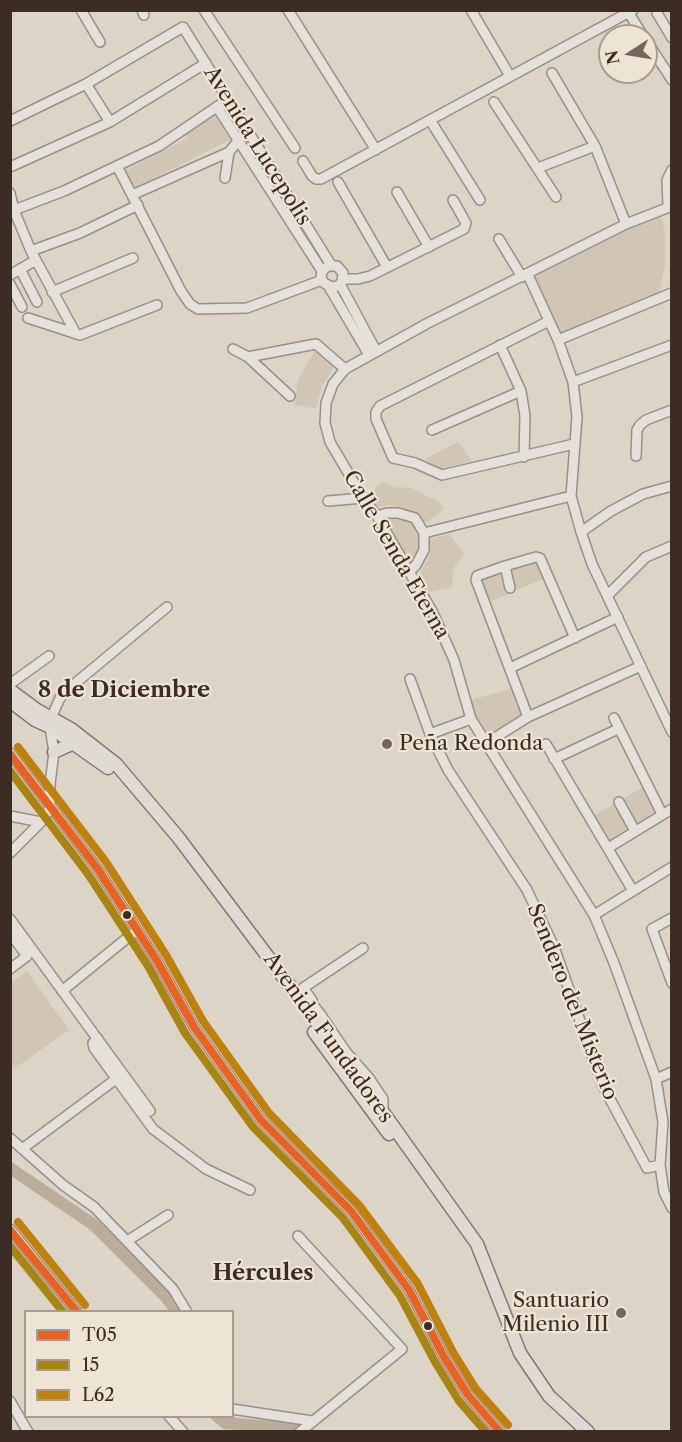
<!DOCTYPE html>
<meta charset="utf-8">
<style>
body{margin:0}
#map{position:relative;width:682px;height:1442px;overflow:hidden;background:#dcd4c7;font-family:"Libre Caslon Text",serif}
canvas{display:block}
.frame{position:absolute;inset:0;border:12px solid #3d2c24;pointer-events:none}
.legend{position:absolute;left:24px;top:1310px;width:210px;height:108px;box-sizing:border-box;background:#eee4d5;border:2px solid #a79a8e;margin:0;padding:8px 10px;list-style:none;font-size:18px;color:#3d2c24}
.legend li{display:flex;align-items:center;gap:12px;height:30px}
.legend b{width:30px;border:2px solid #a79a8e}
.north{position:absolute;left:598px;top:24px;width:60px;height:60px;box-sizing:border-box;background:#eee4d5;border:2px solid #a79a8e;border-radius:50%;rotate:258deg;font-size:16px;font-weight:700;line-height:24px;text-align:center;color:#3d2c24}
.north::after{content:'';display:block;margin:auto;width:21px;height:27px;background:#75675d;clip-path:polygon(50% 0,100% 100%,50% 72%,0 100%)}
</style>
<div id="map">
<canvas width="682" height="1442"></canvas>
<div class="frame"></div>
<ul class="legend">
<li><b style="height:8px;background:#e96222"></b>T05</li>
<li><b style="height:8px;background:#a88410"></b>15</li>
<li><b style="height:8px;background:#bf810b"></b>L62</li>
</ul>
<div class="north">N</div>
</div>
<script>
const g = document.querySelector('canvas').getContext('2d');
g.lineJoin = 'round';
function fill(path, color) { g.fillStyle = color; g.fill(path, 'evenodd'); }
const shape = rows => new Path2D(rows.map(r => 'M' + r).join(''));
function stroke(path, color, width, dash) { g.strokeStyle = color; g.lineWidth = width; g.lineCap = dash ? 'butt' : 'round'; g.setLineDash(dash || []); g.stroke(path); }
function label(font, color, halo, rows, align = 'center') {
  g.font = font + ' "Libre Caslon Text",serif'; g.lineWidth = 4.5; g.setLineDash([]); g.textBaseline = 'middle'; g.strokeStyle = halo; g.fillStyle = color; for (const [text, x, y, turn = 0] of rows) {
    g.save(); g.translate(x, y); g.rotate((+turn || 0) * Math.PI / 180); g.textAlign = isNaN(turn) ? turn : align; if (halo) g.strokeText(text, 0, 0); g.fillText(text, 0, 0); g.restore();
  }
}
const green = shape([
 [225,106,283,194,324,263,320,265,222,108],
 [214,115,230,140,134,188,124,171,188,138,186,133],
 [660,209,665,235,665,266,658,297,558,340,528,275],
 [315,350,334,367,322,386,316,408,294,405,298,380],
 [458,442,472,461,440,469,425,459],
 [382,482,395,487,410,488,433,499,442,504,444,509,424,524,416,514,403,508,388,505,378,507,369,495],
 [377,516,415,518,424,533,424,550,410,571],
 [449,534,464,554,453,569,452,587,429,592,419,575,429,556,429,539],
 [536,557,547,577,485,604,477,575],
 [516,687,528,717,485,744,465,702],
 [645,786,659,814,610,845,593,816],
 [27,971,69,1030,11,1071,11,983],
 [10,1240,72,1311,57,1311,11,1256]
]);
const river = shape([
 [10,1168,94,1225,166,1297,177,1312],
 [217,1416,225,1423,296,1429]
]);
const minor = shape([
 [81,10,100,42],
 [142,10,144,15],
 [204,10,295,148],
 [288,10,376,150],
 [471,10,510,76],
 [627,10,643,36],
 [657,13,672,38],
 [646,40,672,80],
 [552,73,595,146,626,224],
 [86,84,110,122],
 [494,102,556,197],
 [217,107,322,271,321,277,324,283,332,287,338,286,342,282,343,273,337,266,328,266,322,271],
 [430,120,480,200],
 [10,121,86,84,183,27,331,265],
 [303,161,312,176,316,179,321,179,633,10],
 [117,166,181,291,190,304,198,309,247,308,322,280],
 [10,167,110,122,206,63],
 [538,168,595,146],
 [225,178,229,152],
 [338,182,387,267],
 [397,192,429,247],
 [10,193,14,210,31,251,76,334],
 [132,195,229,152,242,136],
 [668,206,667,180,672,170],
 [672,206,626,224,428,323,345,369,333,384,326,403,325,423,330,442,363,498,377,516,433,613,454,660,471,719,594,915,614,963,656,1079,663,1122,660,1165,664,1192,672,1208],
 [14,210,64,191,159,146,221,104],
 [499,239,522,277],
 [31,251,80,233,138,205],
 [20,269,37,302],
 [10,275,36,260],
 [528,275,558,340,573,382,577,417,571,496,581,532,592,564,672,732],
 [343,279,358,279,370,276,464,229,466,223,453,200],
 [10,284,22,307],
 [340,284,376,351],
 [329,287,369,355],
 [52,292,133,258],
 [28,318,80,335,157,305],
 [549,321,380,406,376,412,376,419,393,458,415,463,442,475,574,444],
 [558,340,672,293],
 [500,345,521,391,525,416,524,457],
 [233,349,248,357,290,396],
 [248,357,316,344,345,369],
 [573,382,672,345],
 [432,430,521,391],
 [636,456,637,430,640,425,646,420,672,410],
 [328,501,363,498],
 [377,516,387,513,398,513,415,518,424,533,424,550,416,565,410,571],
 [581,532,611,511,643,494,672,486],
 [424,533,571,496],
 [505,566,510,588],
 [608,595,646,557,672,546],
 [510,668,618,617],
 [410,679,430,734,448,770,527,890,554,947,603,1086,647,1168,660,1165],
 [10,684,49,656],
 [528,717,476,580,477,576,505,566,536,557,540,558,575,638],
 [614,718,662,814],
 [430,734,471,719],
 [485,744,528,717,641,666],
 [546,744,633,891],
 [10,753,97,868,157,961,194,1027,261,1120,351,1211,409,1290,444,1357,468,1395,500,1432],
 [554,759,618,729],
 [619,802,635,831],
 [10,816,41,822],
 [608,848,672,809],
 [10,853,41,822,50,808,50,784,54,752,50,727,51,718,60,698,72,686,167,607],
 [594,915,672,867],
 [672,918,652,929,672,983],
 [10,919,150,1111],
 [10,933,27,956,10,969],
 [62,991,137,930],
 [299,996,310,1001,321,1015,346,1052,369,1078,383,1099,383,1112],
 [312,1000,303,988,363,948],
 [98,1039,93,1043,94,1048,153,1129,206,1169,250,1190],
 [656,1079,672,1072],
 [10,1138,63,1185,94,1207,173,1289,187,1312],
 [22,1149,116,1079],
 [10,1229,77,1312],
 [298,1236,402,1349,300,1432],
 [127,1241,168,1215],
 [10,1401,28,1432],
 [232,1409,312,1421],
 [169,1416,183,1432]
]);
const major = shape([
 [10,690,37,710,71,729,116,764,178,837,353,1070,477,1244,520,1353,549,1396,588,1432],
 [10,701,35,720,50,727,108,768],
 [54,752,74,743],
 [314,1032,389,1134]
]);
const bus1 = shape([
 [10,754,97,868,157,961,194,1027,261,1120,351,1211,409,1290,444,1357,468,1395,500,1432],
 [10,1230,77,1312]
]);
const bus2 = shape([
 [10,771,88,874,148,966,185,1033,253,1127,343,1218,400,1296,435,1362,459,1401,486,1432],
 [10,1246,63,1312]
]);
const bus3 = shape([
 [18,747,106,862,166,955,203,1021,269,1113,359,1205,418,1284,453,1352,476,1389,508,1425],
 [18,1222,85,1305]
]);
const markers = [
 [387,744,6,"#75675d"],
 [127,915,5,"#3d2c24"],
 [621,1313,6,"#75675d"],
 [428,1326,5,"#3d2c24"]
];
const streetNames = [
 ["Avenida Lucepolis",257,146,58],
 ["Calle Senda Eterna",396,555,60],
 ["Sendero del Misterio",572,1002,68],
 ["Avenida Fundadores",328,1038,54]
];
const poiNames = [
 ["Peña Redonda",399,744],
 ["Santuario",609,1301,"right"],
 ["Milenio III",609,1325,"right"]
];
const neighbourhoodNames = [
 ["8 de Diciembre",124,691],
 ["Hércules",263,1274]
];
fill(green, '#d1c5b4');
stroke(river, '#baad9c', 12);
stroke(minor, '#979087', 12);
stroke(major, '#807972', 15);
stroke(minor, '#e4e0da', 9);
stroke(major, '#dfdbd4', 12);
stroke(bus1, '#e96222', 8);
stroke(bus2, '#a88410', 8);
stroke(bus3, '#bf810b', 8);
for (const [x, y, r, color] of markers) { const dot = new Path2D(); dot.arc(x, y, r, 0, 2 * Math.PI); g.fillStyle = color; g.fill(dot); stroke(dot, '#eee4d5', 2); }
label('21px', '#3d2c24', '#eee4d5', streetNames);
label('21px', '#3d2c24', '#eee4d5', poiNames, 'left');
label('bold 22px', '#3d2c24', '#eee4d5', neighbourhoodNames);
</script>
